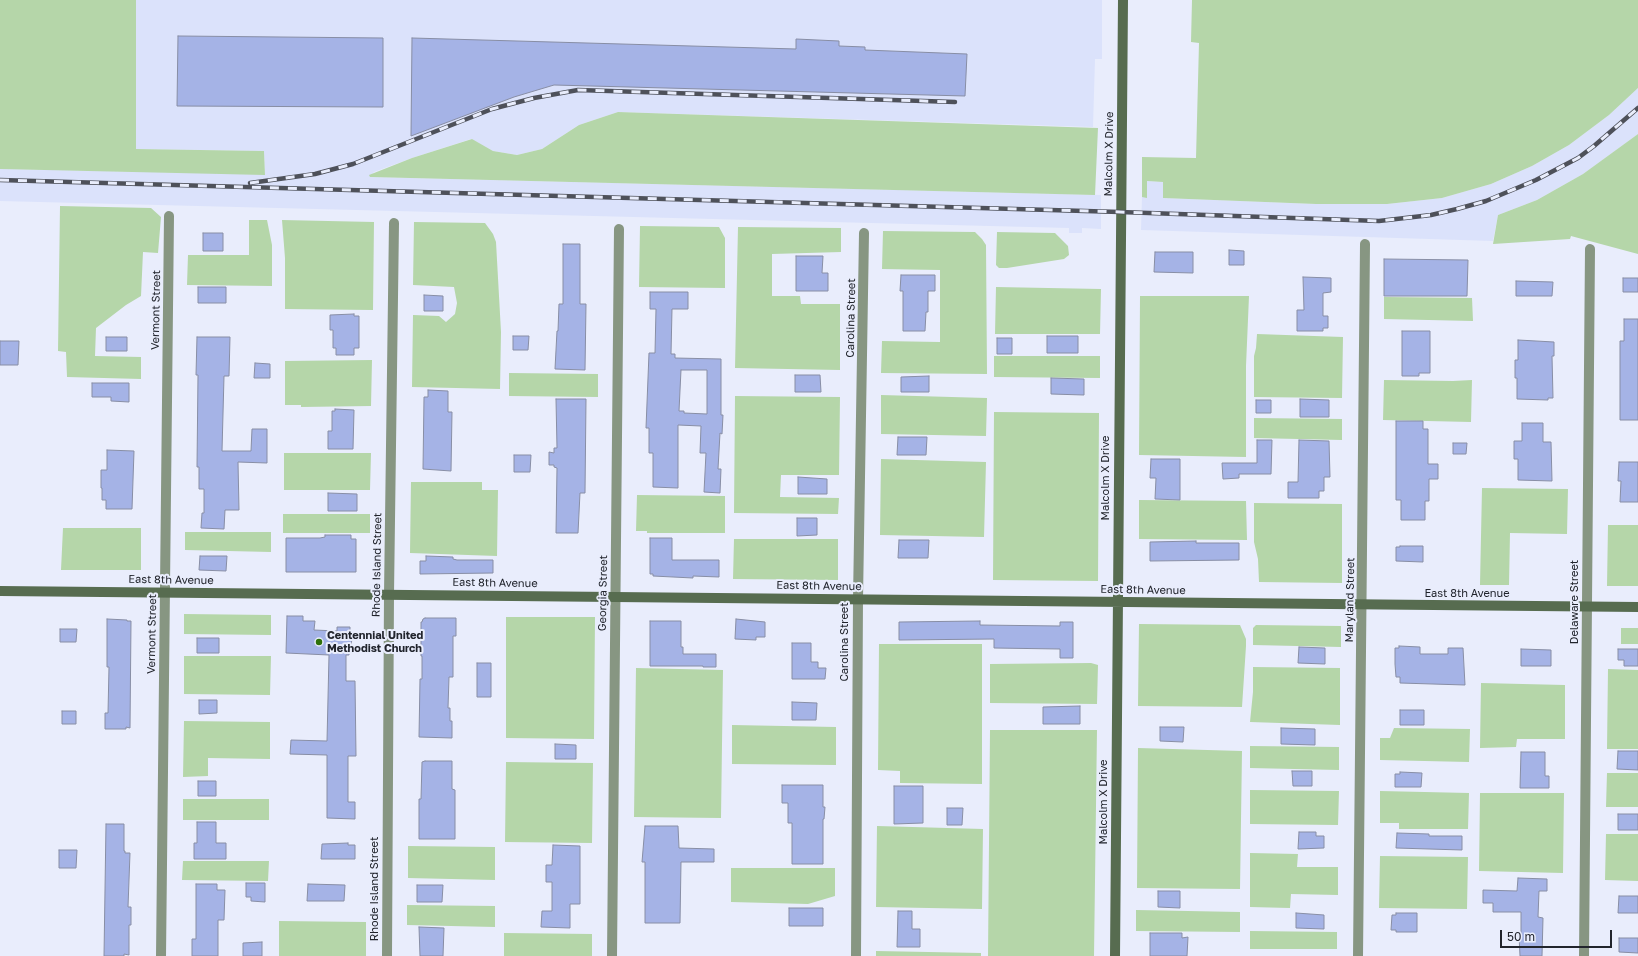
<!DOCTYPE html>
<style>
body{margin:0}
#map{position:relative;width:1638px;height:956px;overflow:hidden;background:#e9edfc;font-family:"Golos Text",sans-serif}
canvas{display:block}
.scale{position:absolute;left:1500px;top:930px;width:112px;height:18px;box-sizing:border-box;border:2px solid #21242c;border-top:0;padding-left:5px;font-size:12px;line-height:14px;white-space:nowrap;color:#21242c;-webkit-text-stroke:3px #e9edfc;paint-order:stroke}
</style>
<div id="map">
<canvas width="1638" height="956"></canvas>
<div class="scale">50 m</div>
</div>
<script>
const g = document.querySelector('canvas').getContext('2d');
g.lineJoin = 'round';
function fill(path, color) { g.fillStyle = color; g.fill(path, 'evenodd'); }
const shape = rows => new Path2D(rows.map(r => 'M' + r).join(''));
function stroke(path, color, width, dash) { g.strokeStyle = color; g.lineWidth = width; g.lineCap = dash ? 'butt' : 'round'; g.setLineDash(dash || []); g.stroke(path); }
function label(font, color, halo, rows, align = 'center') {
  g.font = font + ' "Golos Text",sans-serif'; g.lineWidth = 4; g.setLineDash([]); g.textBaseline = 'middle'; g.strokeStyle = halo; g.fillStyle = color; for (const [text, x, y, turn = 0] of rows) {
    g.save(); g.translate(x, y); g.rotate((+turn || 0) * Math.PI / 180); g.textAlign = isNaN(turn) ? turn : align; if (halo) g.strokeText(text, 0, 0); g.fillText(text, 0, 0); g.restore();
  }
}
const built = shape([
 [136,0,1102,0,1102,59,1095,59,1093,127,618,112,579,125,542,149,517,155,493,151,471,139,412,158,374,172,370,177,1101,195,1101,229,1082,228,1082,233,1069,233,1069,228,0,201,0,169,265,174,264,151,136,149],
 [1638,88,1638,134,1583,174,1537,200,1498,215,1493,241,1141,230,1142,197,1147,197,1147,181,1163,182,1163,198,1316,204,1387,204,1442,198,1491,184,1532,166,1569,145,1609,115]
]);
const green = shape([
 [0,0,136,0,136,149,264,151,265,175,0,169],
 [1192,0,1638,0,1638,88,1609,115,1569,145,1532,166,1491,184,1442,198,1387,204,1316,204,1163,198,1163,182,1147,181,1147,198,1142,197,1142,157,1196,158,1199,43,1191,42],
 [618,112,1098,128,1095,195,370,177,369,175,412,158,472,139,493,151,517,155,542,149,579,125],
 [1638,134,1638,254,1571,236,1570,239,1493,244,1498,215,1537,200,1583,174],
 [60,206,151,208,161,217,158,253,143,252,141,296,126,305,96,328,95,356,141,357,141,379,67,377,66,352,58,351],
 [249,220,267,220,272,245,272,286,187,285,188,255,249,255],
 [282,220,374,222,373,310,285,309,285,258],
 [414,222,485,223,493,234,496,242,501,332,500,389,412,387,413,315,439,316,446,322,455,314,457,303,454,287,413,285],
 [640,226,719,227,725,238,725,288,639,287],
 [738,227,841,228,841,252,772,254,772,296,800,296,801,304,840,304,840,370,735,368],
 [883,231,975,232,982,239,986,245,987,374,881,373,882,341,940,342,940,270,882,269],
 [997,232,1055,233,1068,246,1069,255,1064,259,1007,268,999,268,996,265],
 [996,287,1101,289,1100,334,995,334],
 [1140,296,1249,296,1246,366,1246,457,1139,455],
 [1384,297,1472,298,1473,321,1384,319],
 [1257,334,1343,337,1342,398,1254,397,1254,356,1256,348],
 [994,356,1100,356,1100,378,994,377],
 [372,360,371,406,301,407,301,405,285,405,285,361],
 [509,373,598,374,598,397,509,396],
 [1384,380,1453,381,1472,380,1471,422,1383,420],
 [881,395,987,398,986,436,881,434],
 [735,396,840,397,839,475,781,475,780,497,839,498,838,514,734,513],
 [994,412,1099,413,1098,581,993,580],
 [1254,418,1342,419,1342,440,1254,438],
 [284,453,371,453,370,490,284,490],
 [881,459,986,462,984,537,880,535],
 [411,482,482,482,482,490,498,490,497,556,410,553],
 [1482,488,1568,489,1567,534,1510,533,1509,585,1480,585],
 [637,495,725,496,725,533,647,533,647,531,636,531],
 [1139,500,1246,501,1247,540,1139,539],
 [1254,503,1342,504,1342,583,1259,582,1258,559,1254,542],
 [283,514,370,514,370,533,283,533],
 [1608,525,1638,525,1638,586,1607,586],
 [63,528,141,528,141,570,61,570],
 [185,532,271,532,271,552,185,550],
 [734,539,838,539,838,580,733,579],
 [184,614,271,615,271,635,184,634],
 [506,617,595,617,594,739,506,738],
 [1139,624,1240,625,1246,639,1246,646,1242,707,1138,706],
 [1256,625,1341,626,1341,647,1253,645,1253,628],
 [1621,628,1638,628,1638,644,1621,644],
 [879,644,982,644,982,784,900,783,900,771,878,770],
 [184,656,271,656,270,695,184,694],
 [1091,663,1098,665,1097,704,990,703,990,664],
 [1253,667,1340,668,1340,725,1250,722,1253,692],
 [636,668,723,670,721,818,634,817],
 [1608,669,1638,670,1638,749,1607,749],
 [1481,683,1565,685,1565,739,1517,739,1516,747,1480,748],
 [184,721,270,722,270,759,208,758,208,776,183,777],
 [732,725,836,727,836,765,732,764],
 [1394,728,1470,729,1469,762,1380,760,1380,738,1390,738],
 [990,730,1097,730,1094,956,988,956],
 [1250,746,1339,747,1339,770,1250,768],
 [1138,748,1242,751,1240,889,1137,888],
 [506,762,593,763,592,843,505,842],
 [1607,773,1638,773,1638,807,1606,807],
 [1250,790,1339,791,1338,825,1250,824],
 [1380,791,1469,793,1468,829,1399,829,1399,823,1380,823],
 [1480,793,1564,793,1563,873,1479,871],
 [183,799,269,799,269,820,183,820],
 [877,826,983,829,982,909,876,907],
 [1606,834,1638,834,1638,881,1605,880],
 [408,846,495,847,495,880,408,878],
 [1250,853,1298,854,1297,867,1338,867,1338,895,1291,894,1290,908,1250,907],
 [1380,856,1468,857,1467,909,1379,908],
 [183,861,269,861,268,881,182,880],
 [731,868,835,868,835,896,808,904,731,902],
 [407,905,495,906,495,927,407,925],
 [1136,910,1240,912,1240,932,1136,931],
 [279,921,366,922,366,956,279,956],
 [1250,931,1337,932,1337,949,1250,949],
 [504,933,592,934,592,956,504,956],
 [876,951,981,953,981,956,876,956]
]);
const building = shape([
 [178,36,383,38,383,107,177,106,178,36],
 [412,38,796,49,796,39,839,41,839,46,865,47,865,50,967,54,965,96,554,85,514,97,411,136,412,38],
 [203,233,223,233,223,251,203,251,203,233],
 [563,244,580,244,580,304,586,304,585,370,555,369,557,331,558,331,559,304,563,304,563,244],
 [1229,250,1244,251,1244,265,1229,265,1229,250],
 [1155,252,1193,252,1193,273,1154,272,1155,252],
 [796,256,823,256,822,273,828,273,828,291,796,291,796,256],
 [1384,259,1468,260,1467,296,1384,296,1384,259],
 [901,275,935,275,935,291,928,291,928,312,926,312,925,331,903,331,903,291,900,291,901,275],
 [1303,277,1331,278,1331,292,1323,293,1323,316,1328,316,1328,328,1323,328,1323,331,1297,331,1297,310,1304,310,1303,277],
 [1623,278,1638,278,1638,292,1623,292,1623,278],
 [1516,281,1553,282,1552,296,1516,296,1516,281],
 [198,287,226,287,226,303,198,303,198,287],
 [650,292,688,292,688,309,672,309,671,354,675,354,675,358,721,359,721,415,723,415,722,434,720,433,718,469,721,469,720,493,704,492,706,453,700,453,701,426,678,425,678,488,653,487,653,453,649,453,649,428,646,428,649,353,655,353,656,309,650,309,650,292],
 [681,370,707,370,707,414,684,413,684,411,679,411,681,370],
 [424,295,443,296,443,311,424,311,424,295],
 [354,314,354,316,359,316,359,348,354,348,354,355,336,355,336,348,333,348,333,330,330,330,330,315,354,314],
 [1624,319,1638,319,1638,420,1620,420,1620,341,1624,341,1624,319],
 [1402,331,1430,331,1430,373,1419,373,1419,376,1402,376,1402,331],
 [513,336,529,336,528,350,513,350,513,336],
 [1047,336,1078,336,1078,353,1047,353,1047,336],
 [106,337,127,337,127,351,106,351,106,337],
 [197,337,230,337,229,376,224,376,222,451,251,451,252,429,267,429,267,463,238,462,239,510,225,510,224,529,201,528,202,513,204,513,204,489,199,489,199,467,197,467,198,375,196,375,197,337],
 [997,338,1012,338,1012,354,997,354,997,338],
 [1518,340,1554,342,1554,356,1552,356,1553,398,1548,398,1548,400,1517,399,1517,378,1515,378,1515,360,1518,360,1518,340],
 [0,341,19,341,18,365,0,365,0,341],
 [255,363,270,364,270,378,254,378,255,363],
 [795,375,820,375,821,392,795,392,795,375],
 [929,376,929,392,901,392,901,377,929,376],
 [1051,378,1084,379,1084,395,1051,394,1051,378],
 [92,383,129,383,129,402,111,401,111,397,92,397,92,383],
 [428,390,448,391,448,412,452,412,451,471,423,469,424,397,428,397,428,390],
 [556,399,586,399,585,493,580,493,578,533,556,533,557,468,554,467,554,465,549,465,549,452,554,453,554,448,557,448,556,399],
 [1300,399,1329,400,1329,417,1300,417,1300,399],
 [1256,400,1271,400,1271,413,1256,413,1256,400],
 [335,409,354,410,353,449,328,449,328,431,332,431,332,411,335,411,335,409],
 [1396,421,1423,421,1423,429,1428,429,1428,464,1438,464,1438,479,1429,479,1429,501,1425,501,1425,520,1401,520,1401,500,1396,500,1396,421],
 [1522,423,1543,423,1543,442,1551,442,1552,481,1518,480,1518,459,1514,459,1514,441,1522,441,1522,423],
 [898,437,927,437,926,455,897,455,898,437],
 [1257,440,1272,440,1271,474,1239,474,1239,478,1223,479,1222,463,1257,463,1257,440],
 [1299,440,1329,441,1330,477,1324,477,1324,491,1319,491,1319,498,1288,498,1288,482,1298,482,1299,440],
 [1453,443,1467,443,1466,454,1453,454,1453,443],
 [107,450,134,451,132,509,106,509,106,500,102,500,102,488,101,488,101,470,107,470,107,450],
 [514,455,531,455,530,472,514,472,514,455],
 [1151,459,1180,459,1180,500,1155,499,1156,478,1150,478,1151,459],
 [1619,462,1638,462,1638,502,1620,502,1621,481,1618,481,1619,462],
 [798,477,827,479,827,494,798,494,798,477],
 [328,493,357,494,357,511,328,511,328,493],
 [797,518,817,518,817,535,797,536,797,518],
 [325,535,351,535,351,539,356,539,356,572,286,572,286,538,320,538,325,537,325,535],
 [650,538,672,538,672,560,719,560,719,577,693,576,693,578,653,576,653,574,650,574,650,538],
 [899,540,929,540,928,558,898,558,899,540],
 [1196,541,1196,543,1239,543,1239,560,1150,561,1150,542,1196,541],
 [1400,546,1423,546,1423,562,1396,561,1396,547,1400,547,1400,546],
 [200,556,227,556,226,571,199,570,200,556],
 [426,556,453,557,453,559,457,560,493,560,493,573,420,574,420,561,426,561,426,556],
 [287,616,303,616,303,621,315,621,314,630,337,631,337,627,350,627,350,635,352,635,351,650,349,650,349,655,346,655,346,681,355,681,356,756,348,756,348,802,355,802,355,819,327,818,327,755,290,754,291,740,327,741,329,655,286,653,287,616],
 [425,618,456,618,456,636,453,636,453,677,449,677,448,708,450,708,450,721,452,721,452,738,419,737,420,679,422,679,422,656,421,656,421,622,422,622,423,619,425,618],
 [107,619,127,620,127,621,131,621,130,728,126,727,126,729,105,729,105,713,108,713,109,667,107,667,107,619],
 [736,619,765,622,765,637,756,637,756,640,735,639,736,619],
 [650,621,681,621,681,647,683,647,683,654,716,654,716,667,703,667,703,666,650,666,650,621],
 [980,621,980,625,1060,626,1060,622,1073,622,1073,658,1060,658,1060,649,994,648,994,639,899,640,899,622,980,621],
 [60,629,77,629,76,642,60,642,60,629],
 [197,638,219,638,219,653,197,653,197,638],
 [792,643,811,643,811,662,818,662,818,668,826,668,825,679,792,679,792,643],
 [1399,646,1420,647,1420,654,1448,654,1448,648,1463,648,1465,685,1400,683,1400,677,1396,677,1395,664,1395,648,1399,648,1399,646],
 [1299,647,1325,648,1325,664,1298,663,1299,647],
 [1521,649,1551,650,1551,666,1521,666,1521,649],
 [1618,649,1638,649,1638,666,1624,666,1624,660,1618,660,1618,649],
 [477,663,491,663,491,697,477,697,477,663],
 [199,700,217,700,217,713,199,714,199,700],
 [792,702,817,703,816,720,792,720,792,702],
 [1080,706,1080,724,1043,724,1043,707,1080,706],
 [1400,710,1424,710,1424,725,1400,725,1400,710],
 [62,711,76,711,76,724,62,724,62,711],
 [1160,727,1184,727,1183,742,1160,741,1160,727],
 [1281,728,1315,729,1315,745,1281,744,1281,728],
 [555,744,576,745,576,759,555,759,555,744],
 [1618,751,1638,751,1638,770,1617,769,1618,751],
 [1521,752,1545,752,1545,776,1549,776,1549,788,1520,788,1521,752],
 [425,761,452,761,452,789,455,790,455,839,419,839,419,799,421,799,422,762,425,761],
 [1292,771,1312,771,1312,786,1293,786,1292,771],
 [1400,772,1422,773,1421,787,1395,787,1395,774,1400,774,1400,772],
 [198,781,216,781,216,796,198,796,198,781],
 [782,785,823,785,823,807,825,807,824,819,823,819,823,864,792,864,792,823,788,823,788,803,782,803,782,785],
 [894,786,923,786,923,823,894,824,894,786],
 [947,808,963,808,962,825,947,825,947,808],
 [1618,814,1638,814,1638,830,1618,830,1618,814],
 [197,822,216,822,216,843,226,843,226,859,194,859,194,843,197,843,197,822],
 [106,824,124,824,124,851,125,851,125,853,130,853,128,907,131,907,131,925,129,925,129,955,124,954,124,956,104,956,106,824],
 [645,826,678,826,679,848,714,849,714,862,681,862,680,923,645,923,645,862,642,862,645,826],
 [1299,832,1316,832,1316,836,1324,836,1324,848,1298,849,1299,832],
 [1397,833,1429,834,1429,836,1462,836,1462,850,1396,848,1397,833],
 [348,843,348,845,355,845,355,859,321,859,322,844,348,843],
 [553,845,580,846,580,904,570,904,570,928,541,927,542,911,552,911,552,882,546,882,546,865,552,865,553,845],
 [59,850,77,850,76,868,59,868,59,850],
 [1518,878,1547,879,1547,891,1539,891,1538,917,1543,918,1542,956,1520,956,1519,935,1521,935,1521,912,1493,912,1493,903,1483,903,1483,890,1517,891,1518,878],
 [246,883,265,883,265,902,251,901,251,897,246,897,246,883],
 [196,884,217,884,217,890,225,890,224,920,218,920,218,956,192,956,192,939,196,939,196,884],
 [308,884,345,885,344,901,307,901,308,884],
 [417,885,443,885,442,902,417,902,417,885],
 [1158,891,1180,891,1180,908,1158,907,1158,891],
 [1619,896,1638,896,1638,913,1618,913,1619,896],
 [789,908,823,908,823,926,789,926,789,908],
 [898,911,912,911,912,929,920,929,920,947,897,947,898,911],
 [1296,913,1324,915,1324,929,1296,928,1296,913],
 [1396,913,1417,913,1417,932,1396,932,1396,930,1391,930,1392,915,1396,915,1396,913],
 [419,927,444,928,443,956,420,956,419,927],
 [1150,933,1182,933,1182,938,1188,937,1187,956,1150,956,1150,933],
 [1619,938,1638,938,1638,953,1619,952,1619,938],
 [262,942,262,956,243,956,243,943,262,942]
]);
const street = shape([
 [161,956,169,216],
 [387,956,389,594,394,223],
 [612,956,619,229],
 [856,956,858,599,864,233],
 [1358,956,1365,244],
 [1584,956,1590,249]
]);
const secondary = shape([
 [0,591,1638,607],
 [1115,956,1123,0]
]);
const rail = shape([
 [0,180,1120,212,1379,221,1431,215,1457,209,1486,201,1536,180,1578,158,1594,146,1638,108],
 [250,183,315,174,353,164,492,109,534,98,578,90,955,102]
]);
const markers = [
 [319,642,4,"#2e700a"]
];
const streetNames = [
 ["Malcolm X Drive",1109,154,-89],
 ["Vermont Street",156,310,-89],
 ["Carolina Street",851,318,-89],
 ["Malcolm X Drive",1106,478,-90],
 ["Rhode Island Street",377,565,-89],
 ["East 8th Avenue",171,580,1],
 ["East 8th Avenue",495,583,1],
 ["East 8th Avenue",819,586,1],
 ["East 8th Avenue",1143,590,1],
 ["Georgia Street",603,593,-89],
 ["East 8th Avenue",1467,594],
 ["Maryland Street",1350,600,-89],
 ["Delaware Street",1575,602,-90],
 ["Vermont Street",152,634,-89],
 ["Carolina Street",845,642,-90],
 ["Malcolm X Drive",1104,802,-90],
 ["Rhode Island Street",375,889,-90]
];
const poiNames = [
 ["Centennial United",327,636],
 ["Methodist Church",327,649]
];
fill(built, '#dbe2fb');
fill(green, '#b5d6a9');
fill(building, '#a5b3e6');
stroke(building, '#888ea5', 1);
stroke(street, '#879682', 10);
stroke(secondary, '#576c50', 10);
stroke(rail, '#4e515a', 4.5);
stroke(rail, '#e9edfc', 3, [9]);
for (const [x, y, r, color] of markers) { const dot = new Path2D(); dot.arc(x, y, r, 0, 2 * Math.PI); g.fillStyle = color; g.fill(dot); stroke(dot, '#e9edfc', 1.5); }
label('11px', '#21242c', '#e9edfc', streetNames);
label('bold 11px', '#21242c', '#e9edfc', poiNames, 'left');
</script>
